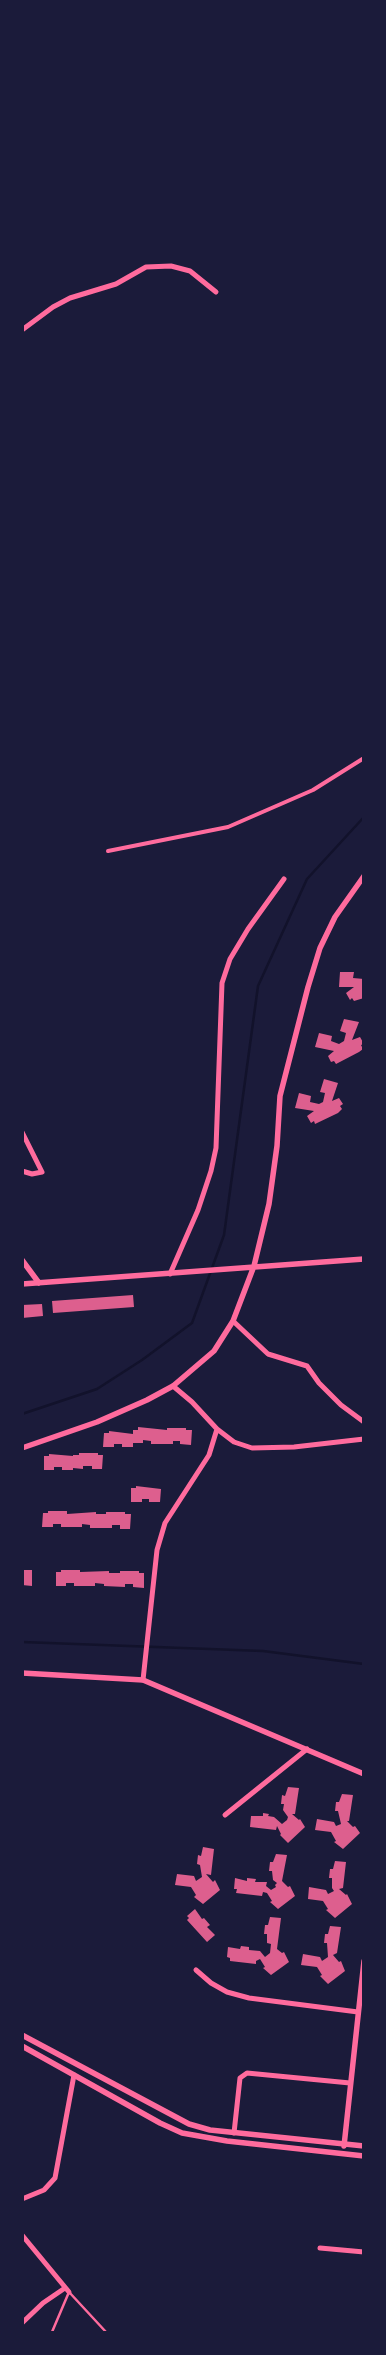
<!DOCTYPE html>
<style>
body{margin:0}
#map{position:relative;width:386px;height:2355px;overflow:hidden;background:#1b1b3a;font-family:Mulish,sans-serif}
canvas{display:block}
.frame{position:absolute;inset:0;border:24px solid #1b1b3a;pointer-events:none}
</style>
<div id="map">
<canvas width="386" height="2355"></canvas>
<div class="frame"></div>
</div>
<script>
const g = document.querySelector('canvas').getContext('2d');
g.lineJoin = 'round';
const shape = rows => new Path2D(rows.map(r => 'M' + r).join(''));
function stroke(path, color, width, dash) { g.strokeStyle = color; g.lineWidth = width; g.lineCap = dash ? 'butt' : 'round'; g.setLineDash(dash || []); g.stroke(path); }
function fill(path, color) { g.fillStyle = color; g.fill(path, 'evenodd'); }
const stream = shape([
 [22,1414,97,1389,142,1360,192,1323,224,1235,258,986,307,879,364,817],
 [22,1642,263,1651,364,1664]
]);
const building = shape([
 [340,972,354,972,353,978,364,979,364,998,354,1001,352,998,350,1000,346,993,354,987,339,987],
 [344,1019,359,1022,352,1040,360,1037,364,1044,361,1045,363,1049,359,1052,336,1064,334,1061,331,1062,328,1056,334,1051,315,1047,319,1033,332,1036,331,1041,339,1044,344,1041,346,1033,340,1031],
 [324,1079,338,1083,332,1101,339,1098,343,1104,340,1106,342,1109,338,1113,315,1124,314,1121,311,1123,307,1116,314,1111,295,1108,299,1093,311,1096,310,1102,319,1104,323,1102,325,1093,320,1092],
 [133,1295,134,1307,53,1313,52,1301],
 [42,1304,43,1316,22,1318,22,1305],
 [138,1427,167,1430,167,1428,186,1428,186,1430,192,1430,191,1445,180,1444,180,1441,173,1441,173,1444,151,1444,151,1441,143,1440,143,1443,133,1443,133,1447,122,1447,122,1444,114,1444,114,1447,103,1447,104,1433,109,1433,109,1431,133,1434,133,1430,138,1430],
 [79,1453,98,1453,98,1455,103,1455,102,1469,92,1469,92,1466,83,1466,83,1469,73,1468,73,1470,62,1470,62,1467,54,1467,54,1470,44,1470,44,1456,49,1456,49,1454,73,1456,73,1455,79,1455],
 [136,1486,161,1489,160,1502,149,1502,149,1499,142,1499,142,1502,131,1502,131,1488,136,1488],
 [48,1511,67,1511,67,1514,96,1512,96,1514,106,1514,106,1512,125,1512,125,1514,131,1514,130,1529,120,1529,120,1525,112,1525,112,1528,90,1528,90,1525,82,1524,82,1527,61,1527,61,1524,53,1524,53,1527,42,1527,43,1513,48,1513],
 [22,1570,32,1570,32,1586,22,1585],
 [61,1570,80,1570,80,1572,109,1571,109,1573,120,1573,120,1571,139,1571,139,1573,144,1573,144,1588,133,1587,133,1584,125,1584,125,1587,104,1586,104,1584,95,1583,95,1586,74,1586,74,1583,66,1583,66,1586,56,1586,56,1572,61,1572],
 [288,1787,299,1788,295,1814,292,1814,299,1820,300,1819,305,1827,288,1843,280,1835,281,1834,277,1826,276,1830,250,1827,251,1816,263,1816,263,1813,269,1814,268,1816,274,1817,282,1824,287,1820,288,1817,283,1810,284,1804,281,1804,282,1795,285,1796],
 [342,1794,353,1795,349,1821,347,1821,353,1827,355,1826,360,1833,343,1849,334,1842,336,1841,331,1832,315,1830,317,1819,334,1822,336,1826,341,1824,338,1811,335,1811,336,1802,339,1802],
 [203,1847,214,1849,211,1875,206,1874,213,1882,215,1880,220,1890,203,1904,194,1897,196,1895,191,1887,175,1885,177,1874,194,1876,196,1881,202,1877,200,1865,197,1864,198,1855,201,1856],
 [276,1854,287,1855,282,1881,288,1887,290,1886,295,1896,278,1909,270,1902,272,1901,267,1893,263,1892,262,1896,236,1893,237,1889,234,1889,235,1878,247,1881,247,1878,256,1879,255,1882,267,1882,266,1886,271,1890,276,1887,275,1885,277,1883,273,1880,272,1871,269,1871,270,1862,273,1862],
 [335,1861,346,1862,343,1888,339,1889,346,1895,347,1894,352,1904,335,1918,326,1910,328,1909,323,1901,308,1899,309,1887,326,1890,328,1894,334,1891,332,1888,332,1878,329,1878,330,1869,333,1869],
 [195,1909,202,1919,204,1918,210,1925,207,1927,215,1935,207,1942,187,1920,189,1918,187,1916],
 [270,1917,281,1918,277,1949,282,1953,284,1952,289,1962,271,1975,263,1968,265,1967,260,1959,256,1961,256,1964,230,1961,230,1958,227,1957,228,1947,240,1949,241,1946,249,1947,249,1950,260,1951,265,1957,270,1953,271,1944,267,1943,267,1934,264,1934,265,1925,268,1925],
 [330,1926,341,1927,337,1953,333,1955,339,1962,341,1961,345,1971,328,1984,320,1976,322,1975,317,1967,301,1965,303,1954,320,1957,322,1961,328,1957,327,1943,324,1943,325,1934,328,1934]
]);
const service = shape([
 [52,2332,69,2292,106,2332]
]);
const pedestrian = shape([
 [108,851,228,827,313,790,364,758]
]);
const minor = shape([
 [22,330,53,307,70,298,116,284,146,267,171,266,190,271,216,292],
 [22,1132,42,1172,32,1174,22,1171],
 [170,1274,198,1210,211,1171,216,1148,222,983,230,959,248,929,284,879],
 [233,1321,268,1354,307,1366,319,1383,341,1405,364,1422],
 [217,1429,234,1442,252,1448,294,1447,364,1439],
 [143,1680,157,1550,165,1523,209,1455,217,1429,192,1402,173,1386],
 [225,1815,307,1749],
 [196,1970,211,1983,227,1992,249,1998,358,2012],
 [234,2133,240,2078,247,2073,350,2083],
 [22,2199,44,2190,55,2178,74,2075],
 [22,2235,69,2292],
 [320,2248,364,2252],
 [22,2323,43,2303,65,2288]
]);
const tertiary = shape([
 [22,1260,39,1283],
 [22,1284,364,1259],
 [22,1448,97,1422,147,1400,173,1386,214,1351,233,1321,254,1266,269,1204,277,1146,280,1096,308,987,320,948,335,917,364,876],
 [22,1673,143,1680,364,1774],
 [22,2035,189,2124,210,2130,364,2146],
 [22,2046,160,2123,182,2133,227,2141,364,2156],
 [344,2146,364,1961]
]);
stroke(stream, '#12122b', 2.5);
fill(building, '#dd5f8e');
stroke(service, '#ff6b9d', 2.5);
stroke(pedestrian, '#ff6b9d', 4);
stroke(minor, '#ff6b9d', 5);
stroke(tertiary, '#ff6b9d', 5.5);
</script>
